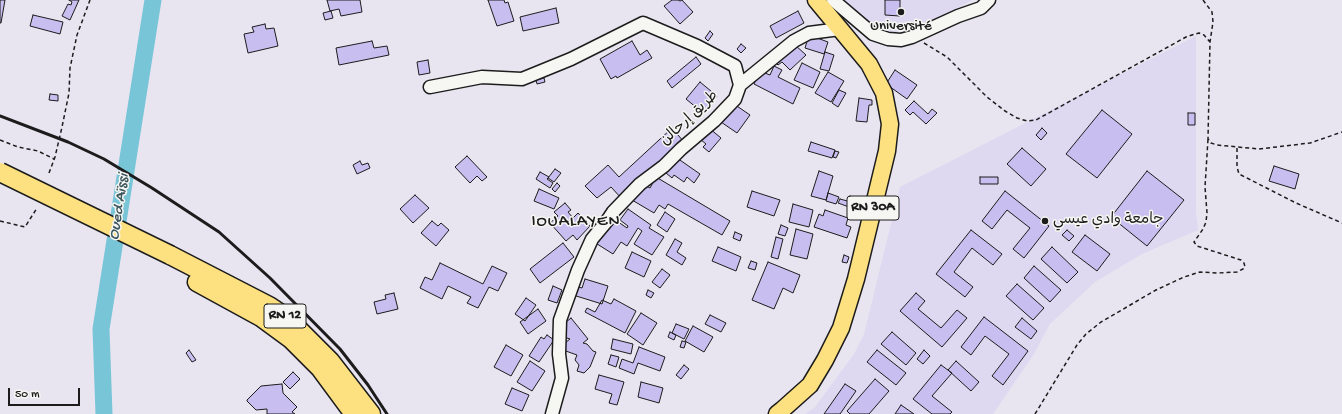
<!DOCTYPE html>
<meta charset="utf-8">
<style>
body{margin:0}
#map{position:relative;width:1342px;height:414px;overflow:hidden;background:#e8e5f1;font-family:"Gochi Hand",sans-serif}
canvas{display:block}
.scale{position:absolute;left:8px;top:388px;width:72px;height:18px;box-sizing:border-box;border:2px solid #1c1c1c;border-top:0;padding-left:5px;font-size:12px;line-height:14px;white-space:nowrap;color:#1c1c1c;-webkit-text-stroke:3px #f6f6f2;paint-order:stroke}
</style>
<div id="map">
<canvas width="1342" height="414"></canvas>
<div class="scale">50 m</div>
</div>
<script>
const g = document.querySelector('canvas').getContext('2d');
g.lineJoin = 'round';
function fill(path, color) { g.fillStyle = color; g.fill(path, 'evenodd'); }
const shape = rows => new Path2D(rows.map(r => 'M' + r).join(''));
function stroke(path, color, width, dash) { g.strokeStyle = color; g.lineWidth = width; g.lineCap = dash ? 'butt' : 'round'; g.setLineDash(dash || []); g.stroke(path); }
function label(font, color, halo, rows, align = 'center') {
  g.font = font + ' "Gochi Hand","Playpen Sans Arabic",sans-serif'; g.lineWidth = 3; g.setLineDash([]); g.textBaseline = 'middle'; g.strokeStyle = halo; g.fillStyle = color; for (const [text, x, y, turn = 0] of rows) {
    g.save(); g.translate(x, y); g.rotate((+turn || 0) * Math.PI / 180); g.textAlign = isNaN(turn) ? turn : align; if (halo) g.strokeText(text, 0, 0); g.fillText(text, 0, 0); g.restore();
  }
}
const built = shape([
 [842,0,973,0,924,25,893,33,870,29],
 [1196,36,1196,213,1198,230,1142,254,1095,282,1050,324,1034,354,993,414,805,414,815,407,854,354,864,334,900,187]
]);
const river = shape([
 [104,414,101,329,153,0]
]);
const building = shape([
 [0,0,5,0,1,23,0,23,0,0],
 [69,0,79,0,70,20,62,16,68,4,71,5,72,2,69,0],
 [327,0,360,0,362,12,341,16,339,9,330,11,327,0],
 [488,0,504,0,505,3,508,2,514,21,497,26,488,0],
 [672,0,678,0,680,1,682,0,693,12,680,24,664,6,672,0],
 [885,0,900,0,900,16,885,15,885,0],
 [556,8,559,23,523,31,520,17,556,8],
 [331,11,333,18,325,20,323,13,331,11],
 [798,11,804,23,776,38,770,26,798,11],
 [33,15,63,22,60,34,30,26,33,15],
 [265,24,266,29,274,28,278,46,248,53,244,34,254,32,252,27,265,24],
 [710,31,713,34,708,41,705,38,710,31],
 [809,35,828,42,824,54,805,48,809,35],
 [372,41,374,48,387,46,389,55,339,65,336,48,372,41],
 [632,41,640,55,647,50,652,58,617,78,616,76,611,79,600,59,632,41],
 [741,44,746,48,741,53,737,49,741,44],
 [794,44,806,55,790,70,782,62,778,65,775,62,794,44],
 [825,52,834,55,829,71,820,69,825,52],
 [696,57,701,64,672,88,667,81,696,57],
 [428,60,430,73,419,75,417,62,428,60],
 [802,63,820,72,813,88,794,80,802,63],
 [774,66,782,70,778,77,800,88,793,104,754,84,760,71,770,75,774,66],
 [895,70,917,85,907,99,886,84,895,70],
 [828,72,844,81,831,102,815,93,828,72],
 [544,78,545,82,537,84,536,80,544,78],
 [700,82,717,96,703,113,686,99,700,82],
 [839,90,846,93,838,107,832,103,839,90],
 [50,94,58,95,58,101,49,100,50,94],
 [859,98,872,100,872,105,869,105,867,122,856,121,859,98],
 [914,101,928,114,932,109,937,113,926,124,913,112,910,115,905,110,914,101],
 [734,104,750,115,737,133,721,122,734,104],
 [1102,110,1132,134,1097,178,1066,154,1102,110],
 [1188,113,1195,113,1195,125,1188,125,1188,113],
 [672,128,684,142,622,199,611,187,597,198,585,186,608,165,619,177,672,128],
 [709,128,721,138,709,152,703,147,706,144,700,139,709,128],
 [1042,128,1047,133,1041,140,1036,135,1042,128],
 [811,142,835,150,832,158,808,151,811,142],
 [1022,148,1046,169,1031,186,1007,164,1022,148],
 [835,151,839,152,836,158,833,157,835,151],
 [467,156,487,177,482,181,477,176,470,183,455,167,467,156],
 [677,158,700,174,694,183,687,177,684,182,674,175,672,178,666,173,677,158],
 [360,161,362,165,368,163,370,168,357,174,353,165,360,161],
 [1274,166,1299,174,1295,189,1269,181,1274,166],
 [555,169,561,173,554,182,548,178,555,169],
 [819,171,833,176,826,200,811,196,819,171],
 [1147,171,1184,200,1147,246,1111,217,1147,171],
 [540,172,549,177,547,179,553,183,550,188,536,179,540,172],
 [656,177,730,221,722,235,668,204,665,209,659,205,654,213,632,200,642,183,650,188,656,177],
 [980,177,998,177,998,184,980,184,980,177],
 [557,183,560,186,555,192,552,189,557,183],
 [539,189,559,198,554,209,534,201,539,189],
 [752,191,780,200,774,216,747,207,752,191],
 [1005,191,1049,226,1024,258,1013,249,1030,228,1007,210,992,229,982,221,1005,191],
 [828,193,839,197,836,204,826,201,828,193],
 [415,195,429,208,413,223,400,209,415,195],
 [840,199,851,202,849,207,838,203,840,199],
 [565,203,571,210,568,212,573,218,578,213,590,226,577,240,573,235,566,241,550,223,558,216,554,212,565,203],
 [793,204,813,210,809,227,789,222,793,204],
 [628,209,651,225,649,228,664,237,652,255,634,244,642,231,638,228,627,246,621,242,613,254,594,242,611,217,627,228,628,226,620,220,628,209],
 [825,210,848,218,846,225,851,227,847,238,814,227,819,214,823,216,825,210],
 [665,212,675,219,667,232,657,225,665,212],
 [432,221,438,226,441,223,449,230,436,246,421,233,432,221],
 [781,225,788,228,785,236,778,234,781,225],
 [796,229,813,234,807,259,790,255,796,229],
 [971,230,1002,254,993,265,972,248,954,272,973,287,965,297,936,274,971,230],
 [1067,230,1074,236,1069,241,1062,235,1067,230],
 [735,232,742,235,740,241,733,238,735,232],
 [1085,235,1110,254,1097,271,1072,252,1085,235],
 [776,237,783,239,778,259,771,257,776,237],
 [675,239,682,243,677,252,686,258,682,265,666,255,675,239],
 [563,243,574,257,540,283,530,269,563,243],
 [718,247,741,257,736,271,712,261,718,247],
 [1052,247,1078,272,1067,283,1041,259,1052,247],
 [632,252,651,261,644,277,625,268,632,252],
 [844,255,849,257,847,263,842,262,844,255],
 [751,261,757,263,755,270,748,268,751,261],
 [768,262,800,275,793,293,783,288,774,309,752,300,768,262],
 [440,263,483,284,492,266,507,273,498,291,489,287,478,308,467,303,471,297,448,286,442,299,420,288,425,277,432,280,440,263],
 [1034,266,1061,290,1050,302,1024,278,1034,266],
 [662,269,670,275,660,288,652,282,662,269],
 [585,279,608,286,602,304,573,295,575,286,582,288,585,279],
 [1017,284,1044,308,1033,320,1006,296,1017,284],
 [553,286,562,290,557,303,548,300,553,286],
 [648,290,654,293,651,298,646,295,648,290],
 [394,293,398,309,377,314,374,302,386,299,385,295,394,293],
 [916,293,925,301,918,309,941,328,957,310,967,318,942,347,900,311,916,293],
 [526,298,536,305,525,321,515,314,526,298],
 [614,299,636,311,625,333,585,312,587,308,595,312,602,300,611,304,614,299],
 [538,309,546,321,528,334,520,322,538,309],
 [641,313,657,323,643,345,627,334,641,313],
 [710,315,726,323,721,332,705,324,710,315],
 [984,317,1028,351,1003,385,992,376,1009,354,985,336,971,355,961,347,984,317],
 [571,318,588,339,583,343,587,344,593,351,596,352,590,367,584,373,577,371,579,365,575,360,577,355,563,350,565,343,570,339,564,337,565,323,571,318],
 [1022,318,1037,331,1031,339,1015,327,1022,318],
 [676,324,689,329,684,339,672,333,676,324],
 [693,326,713,337,704,352,685,341,693,326],
 [670,332,676,335,674,340,668,337,670,332],
 [892,332,916,353,906,365,881,344,892,332],
 [547,335,554,340,539,362,529,356,541,337,544,339,547,335],
 [613,339,633,344,631,354,611,349,613,339],
 [682,341,686,342,684,348,680,347,682,341],
 [506,345,523,355,511,376,494,367,506,345],
 [639,347,665,357,660,371,638,363,634,374,619,368,622,359,633,363,639,347],
 [189,350,196,360,192,362,186,353,189,350],
 [877,350,906,373,896,385,867,362,877,350],
 [924,350,930,356,923,364,917,359,924,350],
 [611,355,619,357,616,367,608,364,611,355],
 [530,361,545,371,532,391,517,382,530,361],
 [956,361,979,382,971,391,948,370,956,361],
 [684,365,689,369,681,379,676,375,684,365],
 [941,365,952,373,932,396,952,412,950,414,932,414,913,399,941,365],
 [293,372,300,379,290,389,283,382,293,372],
 [599,375,624,382,617,405,609,403,612,394,595,389,599,375],
 [875,379,889,391,869,414,850,414,847,411,875,379],
 [641,382,663,388,659,403,638,397,641,382],
 [282,384,283,393,297,407,292,412,295,414,267,414,267,409,256,410,247,401,247,400,261,386,282,384],
 [845,384,856,391,840,414,824,414,845,384],
 [512,388,529,395,522,411,505,404,512,388],
 [901,405,914,414,895,414,901,405]
]);
const path = shape([
 [1203,0,1212,12,1213,22,1210,42],
 [924,43,947,57,987,97,1005,111,1017,118,1027,121,1036,120,1186,37,1195,34,1199,33,1204,35,1210,42,1208,139,1211,143,1217,145,1259,149,1310,143,1342,132],
 [0,140,18,147,38,151,54,159],
 [1237,148,1237,167,1239,174,1296,203,1342,223],
 [49,173,55,157,62,127,69,93,70,68,77,35,90,0],
 [0,221,25,227,37,208],
 [1035,414,1077,345,1086,334,1101,322,1156,290,1184,277,1200,272,1217,273,1237,272,1243,269,1245,267,1244,263,1241,260,1197,246,1194,242,1203,229,1206,222,1207,213,1205,187,1208,139]
]);
const minor = shape([
 [833,0,873,34,888,39,901,40,912,37,958,16,981,8,989,0],
 [740,85,794,41,809,33,840,29],
 [430,87,482,77,522,79,571,59,643,23,697,46,735,66,740,85,735,99,714,121,681,149,664,166,640,184,613,212,607,221,592,239,578,270,560,320,559,354,562,378,552,414]
]);
const major = shape([
 [777,414,782,410,810,385,825,360,841,328,856,279,887,151,890,124,884,93,869,64,816,0]
]);
const highway = shape([
 [170,255,269,306,287,318,330,361,371,414],
 [197,282,261,317,291,339,320,368,354,414]
]);
const rail = shape([
 [0,116,68,142,104,159,152,188,219,232,270,278,340,349,368,385,387,414]
]);
const highwayBridge = shape([
 [0,172,170,255]
]);
const markers = [
 [901,12,4,"#1c1c1c"],
 [1045,221,4,"#1c1c1c"]
];
const shields = [
 [873,208,52],
 [285,316,42]
];
const shieldNames = [
 ["RN 30A",873,208],
 ["RN 12",285,316]
];
const poiNames = [
 ["Université",901,27],
 ["جامعة وادي عيسي",1053,221,"left"]
];
const streetNames = [
 ["طريق إرحالن",690,119,-43]
];
const waterNames = [
 ["Oued Aïssi",120,207,-81]
];
const quarterNames = [
 ["IOUALAYEN",576,222]
];
fill(built, '#ded9f0');
stroke(river, '#79c5d8', 17);
fill(building, '#c8beef');
stroke(building, '#1c1c1c', 1);
stroke(minor, '#1c1c1c', 15);
stroke(major, '#1c1c1c', 19);
stroke(highway, '#1c1c1c', 21);
stroke(path, '#1c1c1c', 1.5, [4, 3]);
stroke(minor, '#f6f6f2', 12);
stroke(major, '#fde080', 16);
stroke(highway, '#fde080', 18);
stroke(rail, '#1c1c1c', 3);
stroke(highwayBridge, '#1c1c1c', 21, []);
stroke(highwayBridge, '#fde080', 18);
for (const [x, y, r, color] of markers) { const dot = new Path2D(); dot.arc(x, y, r, 0, 2 * Math.PI); g.fillStyle = color; g.fill(dot); stroke(dot, '#f6f6f2', 1.5); }
for (const [x, y, w] of shields) { const box = new Path2D(); box.roundRect(x - w / 2, y - 12, w, 24, 3); g.fillStyle = '#f6f6f2'; g.fill(box); stroke(box, '#1c1c1c', 1); }
label('bold 14px', '#1c1c1c', null, shieldNames);
label('15px', '#1c1c1c', '#f6f6f2', poiNames);
label('15px', '#1c1c1c', '#f6f6f2', streetNames);
label('italic 16px', '#3d575e', '#f6f6f2', waterNames);
g.letterSpacing = '1px';
label('17px', '#1c1c1c', '#f6f6f2', quarterNames);
g.letterSpacing = '0px';
</script>
